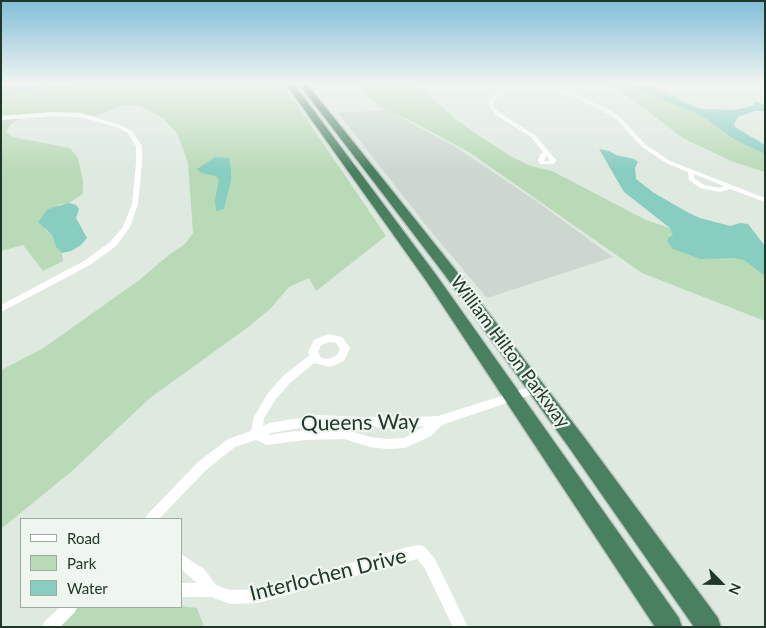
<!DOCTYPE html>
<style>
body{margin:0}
#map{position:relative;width:766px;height:628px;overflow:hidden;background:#dee9e0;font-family:Lato,sans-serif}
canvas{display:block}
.frame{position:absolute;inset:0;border:2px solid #203729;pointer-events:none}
.legend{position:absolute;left:20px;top:518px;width:162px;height:90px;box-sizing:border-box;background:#eef6ef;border:1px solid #9caaa0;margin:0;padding:6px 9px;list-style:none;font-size:15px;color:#203729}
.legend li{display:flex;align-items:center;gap:10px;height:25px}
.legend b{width:25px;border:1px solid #9caaa0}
.north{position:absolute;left:696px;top:558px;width:50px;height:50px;-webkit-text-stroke:4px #eef6ef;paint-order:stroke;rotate:113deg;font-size:14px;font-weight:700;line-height:20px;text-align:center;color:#203729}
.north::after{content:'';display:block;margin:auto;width:18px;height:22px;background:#203729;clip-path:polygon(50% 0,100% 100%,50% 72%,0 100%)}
</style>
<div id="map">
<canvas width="766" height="628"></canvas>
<div class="frame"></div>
<ul class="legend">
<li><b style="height:6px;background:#fff"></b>Road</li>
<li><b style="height:14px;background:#b9dab7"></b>Park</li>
<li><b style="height:14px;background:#87cdc0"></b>Water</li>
</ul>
<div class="north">N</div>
</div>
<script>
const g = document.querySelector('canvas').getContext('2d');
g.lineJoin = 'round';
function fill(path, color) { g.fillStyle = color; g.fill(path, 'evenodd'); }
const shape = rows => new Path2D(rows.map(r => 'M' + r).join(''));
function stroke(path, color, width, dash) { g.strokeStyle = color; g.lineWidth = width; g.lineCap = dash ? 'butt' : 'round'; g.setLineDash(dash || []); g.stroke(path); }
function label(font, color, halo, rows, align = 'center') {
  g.font = font + ' Lato,sans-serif'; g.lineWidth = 4.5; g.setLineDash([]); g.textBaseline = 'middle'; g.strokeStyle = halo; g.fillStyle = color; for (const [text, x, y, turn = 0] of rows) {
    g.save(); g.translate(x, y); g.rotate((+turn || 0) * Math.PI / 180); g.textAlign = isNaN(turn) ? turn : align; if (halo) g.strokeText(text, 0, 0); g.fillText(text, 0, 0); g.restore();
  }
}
const built = shape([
 [387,110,454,146,539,203,613,257,487,298,429,229,338,113]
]);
const green = shape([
 [69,84,283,84,386,236,316,291,309,278,289,287,271,308,247,328,150,398,72,471,1,529,1,370,42,349,138,281,170,254,185,244,193,233,188,163,177,133,163,118,139,106,124,105,96,116,79,114,27,114,10,125,6,132,13,137,70,148,78,158,83,181,83,194,69,203,58,205,45,230,52,235,56,247,62,253,63,261,43,271,23,245,1,251,1,95],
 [358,84,418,84,454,118,479,136,514,158,531,166,552,171,646,220,698,238,765,265,765,321,642,273,469,152,415,123,378,106],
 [598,84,651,84,684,100,765,150,765,172,731,161,683,138,618,89],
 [181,606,197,608,204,627,56,627,79,607]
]);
const water = shape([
 [32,84,53,84,27,92,1,95,1,87],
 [628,84,638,84,648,87,691,106,703,109,735,110,752,106,755,101,765,105,765,111,755,111,738,117,734,124,735,127,765,145,765,154,734,139,704,117],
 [599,149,609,151,616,155,634,159,638,162,635,168,636,179,654,193,689,213,700,218,730,226,740,223,748,224,765,246,765,276,744,260,734,258,701,259,673,249,668,242,668,238,673,235,670,228,624,192],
 [215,157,229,158,231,170,231,180,224,209,216,211,215,200,219,180,216,176,201,173,197,169],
 [69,203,76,205,79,209,76,218,87,238,81,245,71,251,62,253,56,247,52,235,38,222,48,209]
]);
const minor = shape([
 [513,84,517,84,498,97,493,101,493,106,500,113,535,135,556,160,554,164,540,164,538,160,540,155,543,152,531,137,496,115,489,106,489,101,494,95,513,84],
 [546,156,550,160,550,161,544,161,546,156],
 [532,84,537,84,555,89,566,84,571,84,560,90,575,94,606,108,621,118,645,144,670,161,765,198,765,202,730,189,720,192,700,188,689,180,688,172,666,163,641,146,617,120,602,110,571,96,532,84],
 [694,174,724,186,720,188,704,185,694,178,694,174],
 [679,84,684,84,709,92,705,93,679,84],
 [53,112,81,113,120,125,132,131,142,146,142,163,138,204,130,227,116,246,90,265,1,312,1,305,84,261,110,242,123,227,132,204,136,163,136,146,128,133,116,127,81,117,53,116,1,120,1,116,53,112],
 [328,334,342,337,348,345,350,348,344,361,330,367,314,363,291,382,276,399,264,418,263,426,269,423,318,415,390,418,438,416,536,385,540,386,541,389,540,392,536,393,442,425,431,436,405,448,388,449,370,447,344,439,305,440,267,445,256,440,235,447,206,470,159,519,145,519,147,515,198,462,228,439,251,431,254,417,268,393,283,376,310,355,308,352,314,340,328,334],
 [329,342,336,343,340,349,337,355,329,359,321,358,318,352,321,345,329,342],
 [318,425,390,428,425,426,404,438,388,439,370,437,344,429,305,430,267,435,271,433,318,425],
 [420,545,425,547,435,559,468,627,453,627,425,569,417,559,258,603,230,604,211,597,181,597,181,583,197,583,181,569,181,554,204,569,216,585,230,590,258,589,408,547,420,545],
 [60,607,77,607,75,612,60,627,42,627,44,622,60,607]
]);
const trunk = shape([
 [286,84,294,84,437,276,679,618,682,627,655,627,427,282,286,84],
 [299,84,307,84,454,268,584,437,718,618,721,627,694,627,570,449,444,274,299,84]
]);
const streetNames = [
 ["William Hilton Parkway",510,352,53]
];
const nearStreetnames = [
 ["Queens Way",360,423,-1],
 ["Interlochen Drive",328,575,-14]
];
fill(built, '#ccd8cf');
fill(green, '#b9dab7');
fill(water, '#87cdc0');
stroke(trunk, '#c1c7c3', 3);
fill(minor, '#fff');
fill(trunk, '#488060');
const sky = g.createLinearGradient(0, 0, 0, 171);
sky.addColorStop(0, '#81bed8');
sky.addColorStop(0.49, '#f0f5f1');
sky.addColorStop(1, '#f0f5f100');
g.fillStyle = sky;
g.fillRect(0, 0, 766, 171);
label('18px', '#203729', '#eef6ef', streetNames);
label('21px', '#203729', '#eef6ef', nearStreetnames);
</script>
